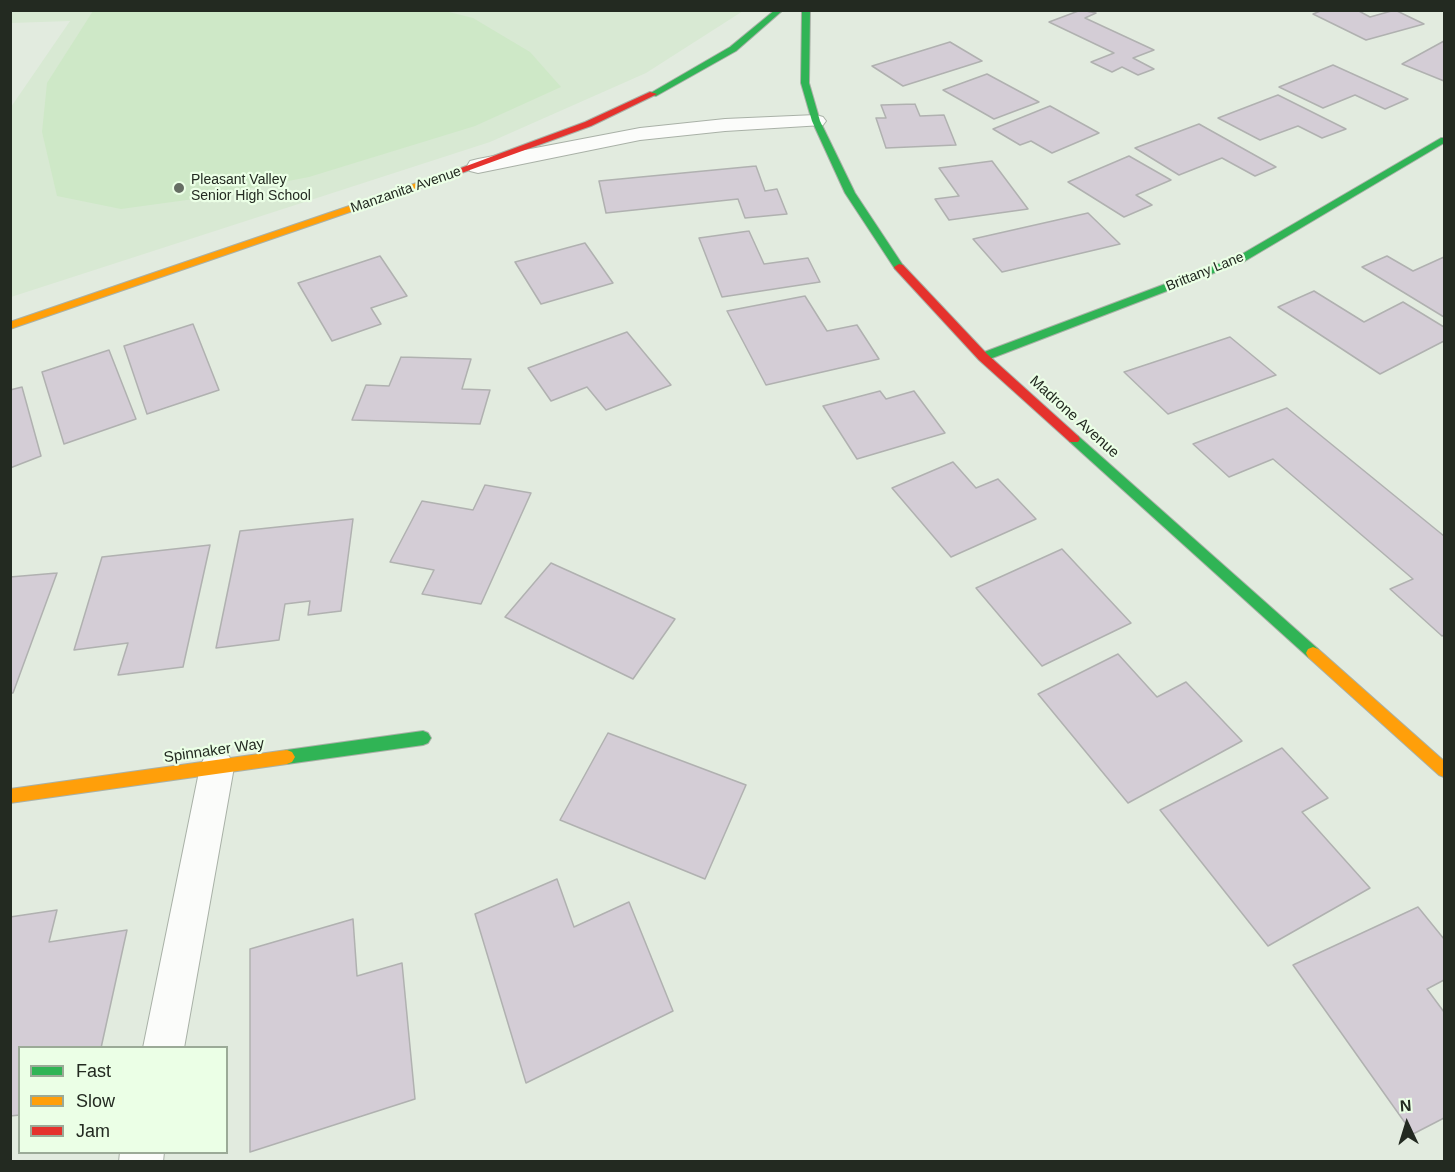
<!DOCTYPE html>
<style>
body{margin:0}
#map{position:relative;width:1455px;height:1172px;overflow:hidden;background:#e2ebdf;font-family:Helvetica,sans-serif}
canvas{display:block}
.frame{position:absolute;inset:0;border:12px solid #232a21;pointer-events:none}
.legend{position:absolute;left:18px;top:1046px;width:210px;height:108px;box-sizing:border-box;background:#ebffe6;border:2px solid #9baa97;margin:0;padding:8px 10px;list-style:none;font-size:18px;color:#232a21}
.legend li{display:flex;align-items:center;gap:12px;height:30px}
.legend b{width:30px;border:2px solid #9baa97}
.north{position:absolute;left:1377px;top:1094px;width:60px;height:60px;-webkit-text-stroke:4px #ebffe6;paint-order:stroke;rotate:356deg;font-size:16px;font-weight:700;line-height:24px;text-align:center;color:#232a21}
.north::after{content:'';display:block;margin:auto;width:21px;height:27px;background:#232a21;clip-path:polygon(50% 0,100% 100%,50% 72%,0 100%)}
</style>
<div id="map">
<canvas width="1455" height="1172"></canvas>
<div class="frame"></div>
<ul class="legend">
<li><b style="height:8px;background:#30b455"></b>Fast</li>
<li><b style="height:8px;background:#ff9f0a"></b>Slow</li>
<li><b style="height:8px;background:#e5322d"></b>Jam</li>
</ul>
<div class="north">N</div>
</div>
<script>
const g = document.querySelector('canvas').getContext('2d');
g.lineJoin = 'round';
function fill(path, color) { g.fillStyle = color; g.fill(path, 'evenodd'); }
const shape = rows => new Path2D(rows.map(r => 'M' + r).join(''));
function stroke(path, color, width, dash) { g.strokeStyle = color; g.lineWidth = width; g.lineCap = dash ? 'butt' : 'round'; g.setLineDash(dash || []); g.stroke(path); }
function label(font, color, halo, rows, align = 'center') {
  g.font = font + ' Helvetica,sans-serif'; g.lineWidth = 4.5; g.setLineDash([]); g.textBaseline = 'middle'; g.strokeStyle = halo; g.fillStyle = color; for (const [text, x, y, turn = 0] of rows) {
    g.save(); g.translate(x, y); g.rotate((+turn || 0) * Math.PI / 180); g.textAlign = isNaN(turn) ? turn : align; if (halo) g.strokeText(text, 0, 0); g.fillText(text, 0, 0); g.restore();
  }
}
const built = shape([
 [11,10,743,11,646,73,490,142,11,297,11,107,70,21,11,23]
]);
const green = shape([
 [93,11,445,11,473,18,530,52,561,87,475,126,309,177,194,199,121,209,57,196,42,132,47,83]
]);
const building = shape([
 [1081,10,1096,13,1085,18,1154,50,1133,58,1154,69,1138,75,1122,67,1112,72,1091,62,1114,53,1049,22,1081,10],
 [1357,10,1370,17,1395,10,1424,24,1366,40,1313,14,1323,10,1357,10],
 [1444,41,1444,81,1402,64,1444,41],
 [950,42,982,61,903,86,872,66,950,42],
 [1333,65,1408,99,1385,109,1355,95,1323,108,1279,87,1333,65],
 [987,74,1039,102,994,119,943,90,987,74],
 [1278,95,1346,129,1322,138,1298,126,1260,140,1218,118,1278,95],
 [915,104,920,116,944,115,956,145,886,148,876,118,886,118,881,105,915,104],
 [1050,106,1099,133,1052,153,1031,141,1020,145,993,129,1050,106],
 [1199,124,1276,167,1255,176,1222,158,1179,175,1135,148,1199,124],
 [1129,156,1171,180,1136,195,1152,205,1124,217,1068,182,1129,156],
 [992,161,1028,209,949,220,935,199,959,196,939,168,992,161],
 [756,166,765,191,777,189,787,214,745,218,738,199,606,213,599,181,756,166],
 [1088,213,1120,244,1002,272,973,239,1088,213],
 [749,231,764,264,808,258,820,282,722,297,699,238,749,231],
 [585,243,613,283,541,304,515,262,585,243],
 [380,256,407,296,371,308,381,324,332,341,298,283,380,256],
 [1387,256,1413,271,1444,257,1444,317,1362,267,1387,256],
 [1314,291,1364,322,1403,302,1444,327,1444,341,1380,374,1278,307,1314,291],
 [805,296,827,331,857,325,879,359,766,385,727,311,805,296],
 [193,324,219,390,147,414,124,346,193,324],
 [627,332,671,385,606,410,587,387,551,401,528,368,627,332],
 [1230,337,1276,375,1168,414,1124,372,1230,337],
 [109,350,136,419,64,444,42,372,109,350],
 [401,357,471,359,462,389,490,390,480,424,352,420,366,385,389,386,401,357],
 [22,387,41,456,10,468,10,390,22,387],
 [880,391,886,399,914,391,945,433,857,459,823,406,880,391],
 [1287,408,1444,536,1444,635,1442,636,1390,589,1413,579,1273,459,1229,477,1193,444,1287,408],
 [953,462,976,488,998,479,1036,519,951,557,892,488,953,462],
 [485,485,531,493,481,604,422,594,434,570,390,562,422,501,473,510,485,485],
 [353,519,341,611,308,615,310,601,285,604,279,640,216,648,240,531,353,519],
 [210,545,183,667,118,675,128,643,74,650,102,557,210,545],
 [1062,549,1131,623,1042,666,976,588,1062,549],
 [551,563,675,619,633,679,505,617,551,563],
 [57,573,13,693,10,693,10,577,57,573],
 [1118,654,1157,697,1186,682,1242,741,1128,803,1038,694,1118,654],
 [608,733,746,785,705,879,560,820,608,733],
 [1282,748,1328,798,1302,812,1370,888,1268,946,1160,810,1282,748],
 [557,879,574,927,629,902,673,1011,526,1083,475,914,557,879],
 [1418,907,1444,939,1444,980,1427,989,1444,1012,1444,1118,1413,1134,1293,965,1418,907],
 [57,910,49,942,127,930,101,1048,20,1048,20,1115,10,1116,10,917,57,910],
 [353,919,357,976,402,963,415,1099,250,1152,250,949,353,919]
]);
const lane = shape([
 [217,751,229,756,234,767,184,1048,143,1048,200,767,205,756,217,751],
 [120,1152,164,1152,163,1162,119,1162,120,1152]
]);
const street = shape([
 [816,115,823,117,826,121,823,125,725,131,640,140,478,173,470,171,467,166,470,161,478,159,640,128,725,119,816,115]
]);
const fast = shape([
 [775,10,783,10,736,51,656,96,649,94,730,47,775,10],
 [802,10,810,10,809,83,820,121,855,193,904,267,903,269,895,269,845,193,812,121,801,83,802,10],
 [1441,138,1444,138,1444,143,1245,261,987,360,983,361,977,357,979,354,1237,257,1441,138],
 [1074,435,1078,436,1318,649,1320,653,1318,657,1313,659,1308,657,1070,442,1068,439,1074,435],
 [423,731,428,733,431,738,428,743,423,745,287,764,282,762,279,757,282,752,287,750,423,731]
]);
const slow = shape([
 [431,178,436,181,434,183,10,329,10,322,431,178],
 [1313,647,1318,649,1444,761,1444,777,1439,775,1308,657,1306,653,1308,649,1313,647],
 [287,750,292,752,295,757,292,762,287,764,10,803,10,789,287,750]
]);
const jam = shape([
 [650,92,657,94,591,126,434,183,426,181,585,122,650,92],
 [899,264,903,265,987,354,1078,436,1080,439,1078,442,1070,442,979,360,895,269,894,267,899,264]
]);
const markers = [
 [179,188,6,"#666e64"]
];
const farPoinames = [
 ["Pleasant Valley",191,180],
 ["Senior High School",191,196]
];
const farStreetnames = [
 ["Manzanita Avenue",406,190,-19],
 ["Brittany Lane",1205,272,-22]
];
const streetNames = [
 ["Madrone Avenue",1074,417,42],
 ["Spinnaker Way",214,751,-8]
];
fill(built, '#d8e9d3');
fill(green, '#cee8c7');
fill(building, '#d4cdd6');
stroke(building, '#b0b1b0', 1.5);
stroke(lane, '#a9b1a7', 2);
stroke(street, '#a9b1a7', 2);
stroke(fast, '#a9b1a7', 2);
stroke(slow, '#a9b1a7', 2);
stroke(jam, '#a9b1a7', 2);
fill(lane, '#fbfcfa');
fill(street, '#fbfcfa');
fill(fast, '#30b455');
fill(slow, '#ff9f0a');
fill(jam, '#e5322d');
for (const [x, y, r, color] of markers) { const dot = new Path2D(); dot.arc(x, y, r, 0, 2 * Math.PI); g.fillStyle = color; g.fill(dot); stroke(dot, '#ebffe6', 2); }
label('14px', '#232a21', '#ebffe6', farPoinames, 'left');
label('14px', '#232a21', '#ebffe6', farStreetnames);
label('15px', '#232a21', '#ebffe6', streetNames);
</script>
